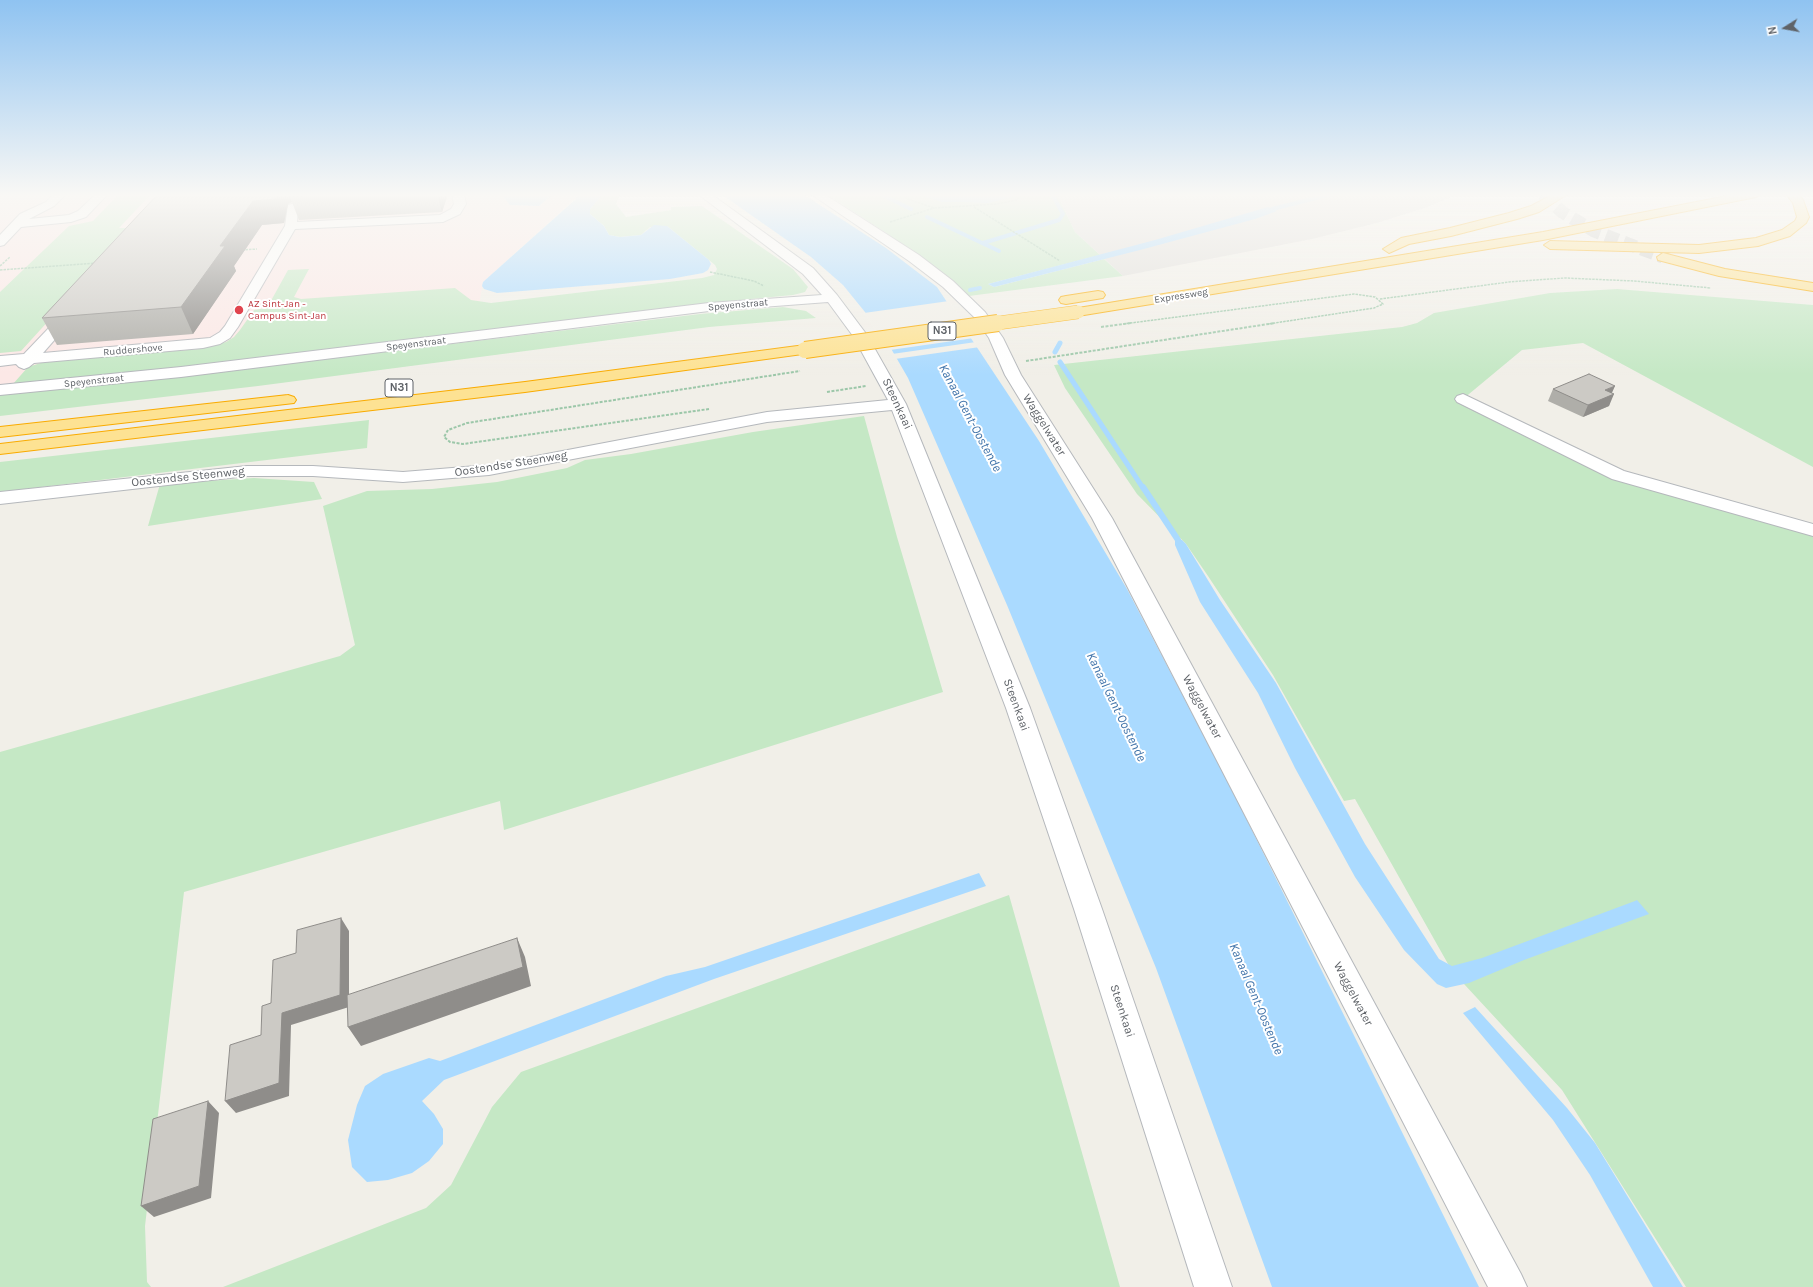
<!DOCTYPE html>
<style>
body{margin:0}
#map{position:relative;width:1813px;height:1287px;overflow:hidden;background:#f1efe8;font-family:Karla,sans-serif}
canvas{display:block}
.north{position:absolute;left:1765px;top:8px;width:40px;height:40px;-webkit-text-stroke:3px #fff;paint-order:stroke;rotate:259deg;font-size:11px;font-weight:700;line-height:16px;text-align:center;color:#5f6368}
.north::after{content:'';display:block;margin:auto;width:14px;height:18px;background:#5f6368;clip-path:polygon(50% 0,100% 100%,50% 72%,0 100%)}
</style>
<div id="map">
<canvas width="1813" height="1287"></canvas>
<div class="north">N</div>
</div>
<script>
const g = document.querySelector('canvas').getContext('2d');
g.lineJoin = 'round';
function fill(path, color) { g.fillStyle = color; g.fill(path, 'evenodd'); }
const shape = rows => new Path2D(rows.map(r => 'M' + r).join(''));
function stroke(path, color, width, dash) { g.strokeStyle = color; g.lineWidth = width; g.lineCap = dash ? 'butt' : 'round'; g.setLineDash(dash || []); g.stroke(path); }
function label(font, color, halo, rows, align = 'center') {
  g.font = font + ' Karla,sans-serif'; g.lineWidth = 4; g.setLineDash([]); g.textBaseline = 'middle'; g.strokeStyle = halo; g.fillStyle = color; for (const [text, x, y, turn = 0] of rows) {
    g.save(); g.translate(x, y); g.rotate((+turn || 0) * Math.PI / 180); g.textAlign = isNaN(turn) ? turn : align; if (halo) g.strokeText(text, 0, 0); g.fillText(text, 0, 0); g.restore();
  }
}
const industrial = shape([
 [1057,194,1458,194,1428,207,1377,223,1312,239,1123,276,1075,232]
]);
const medical = shape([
 [0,194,501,194,510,205,539,206,553,194,574,194,577,197,483,282,474,333,0,388]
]);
const green = shape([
 [119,194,151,194,119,228,133,228,21,351,0,353,0,292,69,226,93,221],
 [603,194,620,194,616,204,626,217,671,210,671,207,702,206,793,269,808,287,805,292,793,295,709,303,183,370,19,386,13,384,28,367,47,361,200,349,226,342,234,337,240,330,254,310,267,308,288,270,309,269,294,297,301,299,455,288,471,300,491,303,702,278,714,275,717,269,715,265,667,226,650,227,641,235,620,237,609,235,604,226,590,214,590,209],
 [826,194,1057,194,1075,232,1100,255,988,284,994,287,1104,259,1123,276,969,296,886,233],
 [1617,289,1813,305,1813,467,1583,343,1522,350,1463,399,1618,475,1813,530,1813,1287,1686,1287,1562,1090,1452,971,1355,799,1344,801,1273,675,1208,576,1186,544,1137,494,1065,388,1054,365,1402,327,1417,323,1434,313,1550,293],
 [783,307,806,311,816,318,709,327,258,386,0,416,0,394,210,373,700,314],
 [864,416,897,537,943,692,504,830,500,801,184,892,145,1226,147,1282,151,1287,0,1287,0,752,340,656,355,645,323,506,367,491,432,489,497,482,567,468,585,460,631,454,753,432],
 [369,420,367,448,0,492,0,462],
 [254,478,314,482,322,499,148,526,160,484],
 [1009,895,1120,1287,223,1287,426,1208,451,1185,492,1107,521,1072]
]);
const water = shape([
 [501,194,553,194,539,206,510,205],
 [574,194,603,194,590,209,590,214,604,226,609,235,620,237,641,235,654,225,667,226,709,260,711,264,708,270,703,273,670,279,510,292,497,293,484,289,482,286,483,282,576,199,577,197],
 [721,194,803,194,886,248,937,287,1039,441,1127,589,1229,784,1479,1287,1272,1287,1156,968,1007,605,908,378,882,333,843,285,811,257],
 [917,194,1012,194,1012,197,988,203,962,202,942,202],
 [1268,207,1277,211,1255,219,1140,250,994,287,988,284,1155,240],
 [1175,540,1182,540,1186,544,1220,600,1276,683,1365,844,1439,959,1452,966,1482,958,1635,901,1637,900,1649,914,1524,960,1469,983,1446,988,1437,984,1404,950,1355,877,1295,768,1258,693,1200,602,1175,545],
 [979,873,986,886,714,979,444,1080,422,1101,434,1114,443,1129,443,1144,429,1161,412,1173,388,1180,367,1182,352,1167,348,1140,357,1105,365,1086,383,1074,429,1058,440,1061,666,976,705,967],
 [1475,1007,1567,1108,1595,1143,1683,1287,1653,1287,1590,1175,1553,1120,1463,1013]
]);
const pier = shape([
 [949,301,974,338,890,350,864,313],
 [976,342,980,347,895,359,892,354]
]);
const streamFar2 = shape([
 [880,194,911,209],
 [1272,209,1332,194],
 [927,217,999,251],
 [983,243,1059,220,1063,214,1052,194],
 [970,290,980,288]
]);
const streamFar1 = shape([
 [1055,352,1060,343],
 [1060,362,1143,488]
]);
const stream = shape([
 [1143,487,1178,540]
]);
const highwayTunnel = shape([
 [1543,194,1562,212,1594,231,1663,257]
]);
const pathFar1 = shape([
 [903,194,908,199,934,208,996,204,1017,200,1020,194],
 [974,207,1060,261],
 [890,222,934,208],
 [242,250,257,249],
 [0,266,10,257],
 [0,270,96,263],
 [710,272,754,281,764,286],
 [1380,299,1509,282,1565,278,1634,281,1711,288],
 [1123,324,1354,294,1375,297,1383,304,1374,308,1268,324]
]);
const path = shape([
 [1101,327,1131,323],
 [1026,361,1275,323],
 [827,392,866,386],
 [709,409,463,444,450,442,444,437,448,430,467,423,800,371]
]);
const minor = shape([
 [54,194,66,194,54,206,29,219,69,215,78,211,96,194,108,194,86,217,71,222,21,227,4,245,0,246,0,235,20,214,46,202,54,194],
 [320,194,332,194,327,201,298,209,297,222,440,215,451,209,454,204,452,194,464,194,466,204,460,214,443,222,295,229,238,327,230,338,220,344,203,348,34,363,29,367,24,369,19,367,16,364,0,366,0,356,24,354,66,310,71,309,76,310,78,313,43,353,210,338,220,332,225,326,285,226,288,205,319,197,320,194],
 [698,194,711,194,813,268,837,295,867,335,906,404,1030,708,1102,909,1232,1287,1194,1287,1074,909,1006,708,892,410,767,422,489,475,403,482,313,476,247,476,0,504,0,492,247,466,313,466,403,472,489,465,767,412,888,400,853,336,828,302,709,311,181,377,0,395,0,385,181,367,709,303,822,295,803,274,698,194],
 [811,194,824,194,919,255,953,281,985,312,1003,338,1021,375,1112,518,1521,1274,1527,1287,1488,1287,1092,518,1005,375,989,338,975,318,943,287,909,261,811,194],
 [1463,394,1624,471,1813,524,1813,536,1612,479,1457,402,1455,399,1457,396,1463,394]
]);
const highway = shape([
 [1554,194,1568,194,1539,212,1517,219,1451,236,1409,244,1389,253,1383,249,1401,238,1450,228,1509,213,1531,206,1554,194],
 [1737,194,1761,194,1756,197,1543,240,1078,316,1073,315,1071,312,1073,309,1078,308,1543,232,1737,194],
 [1786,194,1798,194,1803,200,1809,217,1806,223,1790,236,1758,246,1699,253,1550,249,1544,245,1550,241,1699,245,1756,238,1782,230,1795,221,1797,217,1793,203,1786,194],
 [1663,253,1725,269,1813,283,1813,291,1719,276,1658,260,1657,257,1663,253],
 [1098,291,1103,292,1105,295,1103,298,1066,304,1061,303,1059,300,1061,297,1066,296,1098,291],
 [805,345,810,347,813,350,810,353,525,392,0,454,0,444,525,382,805,345],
 [288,395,294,397,296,400,294,403,0,437,0,427,288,395]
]);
const highwayBridgeFar1 = shape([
 [991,324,1078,312]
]);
const highwayBridge = shape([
 [805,350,998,323]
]);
const wall = shape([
 [158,194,446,194,447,197,442,212,299,220,292,202,288,204,284,223,262,225,234,266,236,271,193,334,57,345,42,318],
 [1553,389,1612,393,1609,406,1583,417,1548,401]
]);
const shadedWall = shape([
 [276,194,318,194,318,196,318,195,290,197,292,202,288,204,284,223,262,225,234,266,236,271,193,334,181,307,220,246,253,201],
 [437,194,446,194,447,197,442,212],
 [1615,386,1611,395,1614,394,1609,406,1583,417,1588,405,1605,390],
 [341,918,349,931,349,1007,291,1025,289,1096,236,1113,225,1101,282,1013],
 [517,938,525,957,531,986,361,1046,348,1027],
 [208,1101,219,1113,211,1198,154,1217,141,1206]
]);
const building = shape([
 [158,194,276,194,275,199,253,201,220,246,225,246,181,307,42,318,158,194],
 [290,194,334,194,290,197,290,194],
 [1589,374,1615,386,1605,390,1614,394,1588,405,1553,389,1589,374],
 [341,918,340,995,282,1013,279,1083,225,1101,230,1045,261,1035,262,1006,271,1003,273,960,296,953,297,930,341,918],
 [517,938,523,967,348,1027,347,995,517,938],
 [208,1101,199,1186,141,1206,153,1119,208,1101]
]);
const markers = [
 [239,310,5,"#e0444e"]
];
const farStreetnames = [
 ["Expressweg",1181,296,-9],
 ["Speyenstraat",738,305,-5],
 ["Speyenstraat",416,344,-7],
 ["Ruddershove",133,350,-5],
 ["Speyenstraat",94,381,-6]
];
const farHealthnames = [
 ["AZ Sint-Jan -",248,304],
 ["Campus Sint-Jan",248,316]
];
const shields = [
 [942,331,28],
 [399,388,28]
];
const shieldNames = [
 ["N31",942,331],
 ["N31",399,388]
];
const streetNames = [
 ["Steenkaai",897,404,65],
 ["Waggelwater",1044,425,58],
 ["Oostendse Steenweg",511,464,-9],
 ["Oostendse Steenweg",188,477,-6],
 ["Steenkaai",1016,705,70],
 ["Waggelwater",1202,707,62],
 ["Waggelwater",1353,994,62],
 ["Steenkaai",1122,1011,72]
];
const waterNames = [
 ["Kanaal Gent-Oostende",970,418,62],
 ["Kanaal Gent-Oostende",1116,707,64],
 ["Kanaal Gent-Oostende",1256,999,67]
];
fill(industrial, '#e0deda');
fill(medical, '#fce8e6');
fill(green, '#c5e8c5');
fill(water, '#aadaff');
fill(pier, '#f1efe8');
stroke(streamFar2, '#aadaff', 4);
stroke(streamFar1, '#aadaff', 5);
stroke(stream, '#aadaff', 6);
stroke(highwayTunnel, '#ccccc8', 13, [13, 6]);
stroke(minor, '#b5b8bc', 2);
stroke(highway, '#f9ab00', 2);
stroke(pathFar1, '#9cc7a9', 1.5, [2.5, 1]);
stroke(path, '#9cc7a9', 2, [3, 1.5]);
fill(minor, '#fff');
fill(highway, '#fde293');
stroke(highwayBridgeFar1, '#f9ab00', 14, []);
stroke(highwayBridge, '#f9ab00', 18, []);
stroke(highwayBridgeFar1, '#fde293', 13);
stroke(highwayBridge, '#fde293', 16);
fill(wall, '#afaea9');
fill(shadedWall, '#8f8d8a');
fill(building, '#cccac5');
stroke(building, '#8f8d8a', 1);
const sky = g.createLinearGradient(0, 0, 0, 375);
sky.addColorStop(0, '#8fc3f1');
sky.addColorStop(0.52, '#f9f8f5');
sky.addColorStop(1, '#f9f8f500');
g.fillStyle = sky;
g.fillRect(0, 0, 1813, 375);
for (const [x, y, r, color] of markers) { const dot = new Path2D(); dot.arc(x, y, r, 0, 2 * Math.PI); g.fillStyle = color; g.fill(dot); stroke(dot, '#fff', 1.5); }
label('10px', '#5f6368', '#fff', farStreetnames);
label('10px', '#be3a42', '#fff', farHealthnames, 'left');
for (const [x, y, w] of shields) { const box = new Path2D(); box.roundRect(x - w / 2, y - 9, w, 18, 3); g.fillStyle = '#fff'; g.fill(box); stroke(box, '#5f6368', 1); }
label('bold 11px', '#5f6368', null, shieldNames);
label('12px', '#5f6368', '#fff', streetNames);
label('italic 13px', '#4174aa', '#fff', waterNames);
</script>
